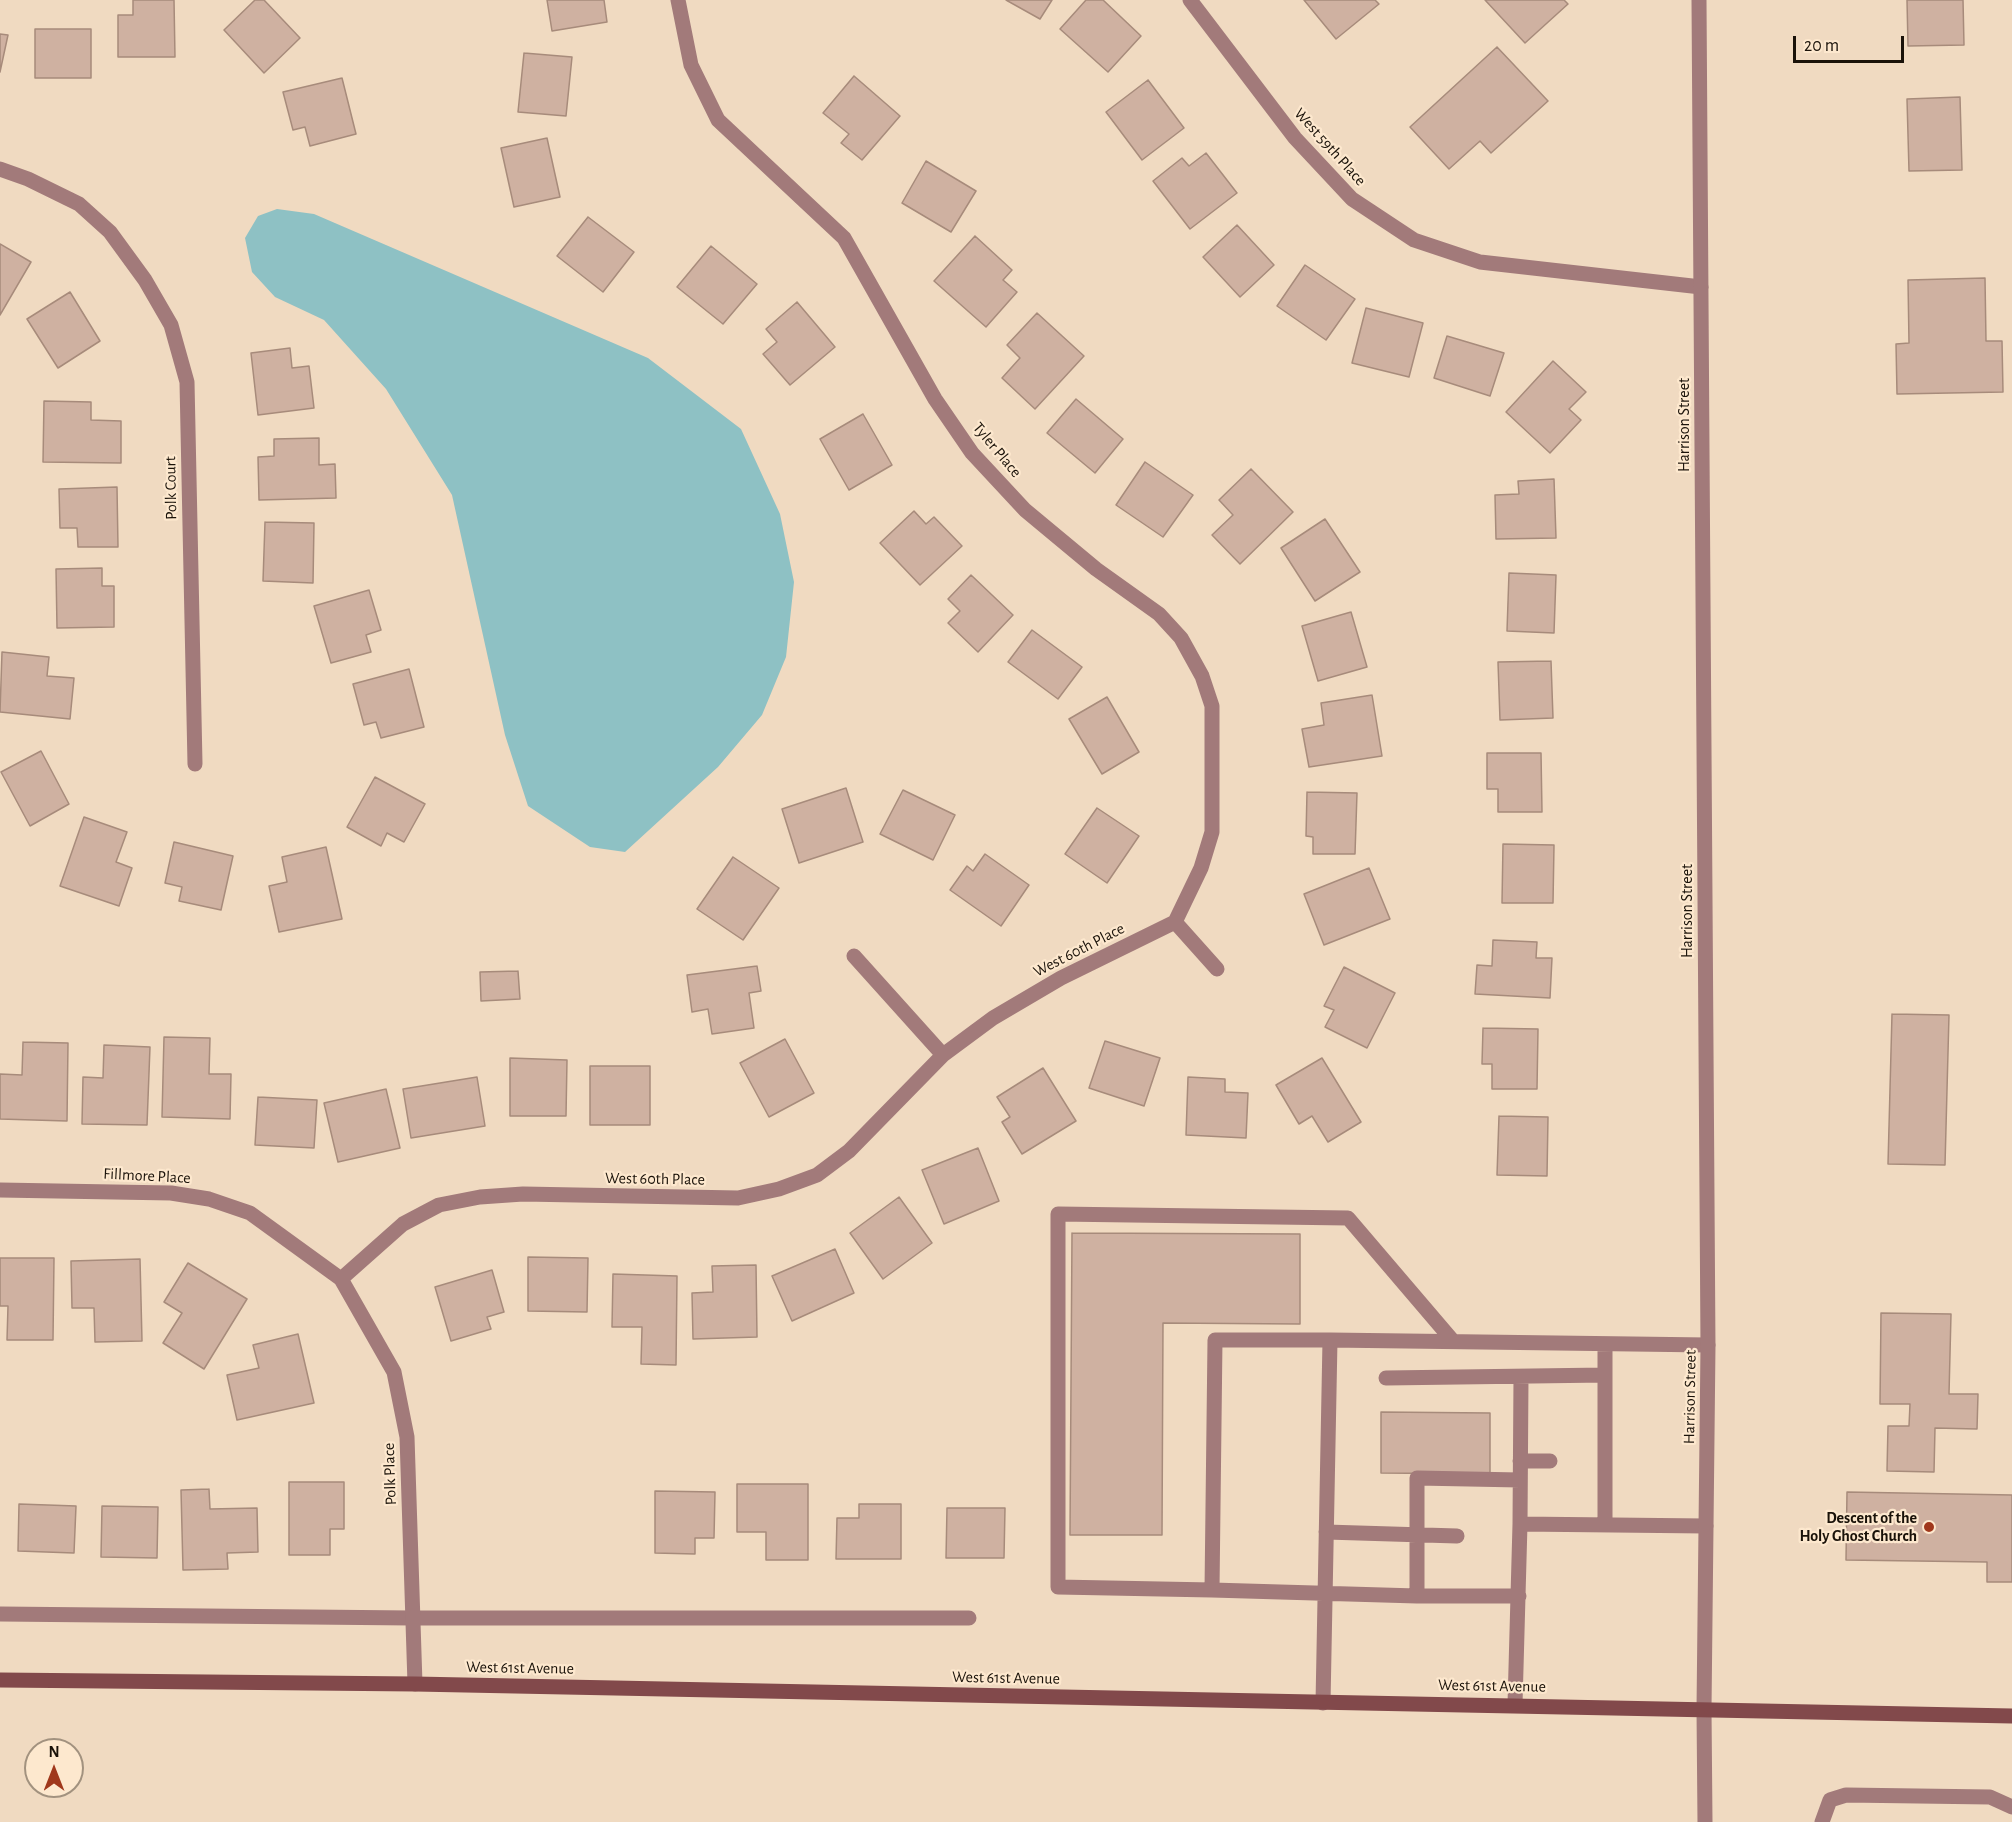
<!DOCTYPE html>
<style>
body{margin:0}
#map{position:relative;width:2012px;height:1822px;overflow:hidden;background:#f0dac1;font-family:"Alegreya Sans",sans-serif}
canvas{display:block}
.north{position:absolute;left:24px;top:1738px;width:60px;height:60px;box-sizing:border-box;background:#fde8ce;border:2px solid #a2927f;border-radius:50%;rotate:0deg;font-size:16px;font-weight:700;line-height:24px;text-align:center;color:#1a1209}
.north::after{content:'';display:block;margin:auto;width:21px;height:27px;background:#a0381c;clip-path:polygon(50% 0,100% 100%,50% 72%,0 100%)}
.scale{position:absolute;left:1793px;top:36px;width:111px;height:27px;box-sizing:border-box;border:3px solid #1a1209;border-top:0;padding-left:8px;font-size:18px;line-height:21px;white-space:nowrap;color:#1a1209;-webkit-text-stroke:4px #fde8ce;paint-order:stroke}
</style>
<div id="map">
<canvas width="2012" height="1822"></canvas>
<div class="north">N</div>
<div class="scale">20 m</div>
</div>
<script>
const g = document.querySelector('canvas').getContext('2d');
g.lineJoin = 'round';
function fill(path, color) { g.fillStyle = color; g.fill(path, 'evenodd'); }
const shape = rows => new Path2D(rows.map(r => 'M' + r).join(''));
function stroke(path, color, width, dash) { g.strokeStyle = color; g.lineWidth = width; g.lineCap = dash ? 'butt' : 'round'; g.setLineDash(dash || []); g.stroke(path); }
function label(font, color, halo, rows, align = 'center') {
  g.font = font + ' "Alegreya Sans",sans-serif'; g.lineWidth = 4.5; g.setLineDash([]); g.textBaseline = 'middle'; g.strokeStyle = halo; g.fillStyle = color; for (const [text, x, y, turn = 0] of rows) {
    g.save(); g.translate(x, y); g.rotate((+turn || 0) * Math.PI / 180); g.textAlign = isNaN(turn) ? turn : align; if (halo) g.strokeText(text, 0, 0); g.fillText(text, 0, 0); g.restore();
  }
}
const water = shape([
 [277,209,314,214,648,358,741,429,780,514,794,582,786,657,762,715,718,767,625,852,590,847,528,806,505,735,452,495,386,389,324,320,275,297,252,272,245,238,258,216]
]);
const building = shape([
 [133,0,174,0,175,57,118,57,118,15,133,15,133,0],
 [255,0,264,0,300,38,264,73,224,30,255,0],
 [547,0,604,0,607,22,552,31,547,0],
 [1006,0,1052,0,1040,19,1006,0],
 [1086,0,1103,0,1141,36,1108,72,1060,29,1086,0],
 [1304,0,1375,0,1379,4,1336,39,1304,0],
 [1485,0,1564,0,1568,4,1525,43,1485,0],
 [1907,0,1963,0,1964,45,1908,46,1907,0],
 [35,29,91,29,91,78,35,78,35,29],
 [0,34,8,35,0,72,0,34],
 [1497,47,1548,101,1491,153,1480,141,1449,169,1410,127,1497,47],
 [524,53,572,57,566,116,518,112,524,53],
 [854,76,900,116,862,160,841,143,849,134,823,113,854,76],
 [342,78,356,134,310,146,305,127,293,130,283,92,342,78],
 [1148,80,1184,128,1142,160,1106,112,1148,80],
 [1960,97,1962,170,1909,171,1907,99,1960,97],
 [547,138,560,197,514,207,501,148,547,138],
 [1206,153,1237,193,1190,229,1153,181,1182,158,1189,166,1206,153],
 [926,161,976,191,951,232,902,203,926,161],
 [588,217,634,252,603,292,557,256,588,217],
 [1237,225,1274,265,1240,297,1203,257,1237,225],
 [975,236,1012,270,1003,280,1017,292,986,327,934,281,975,236],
 [0,244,31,262,0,315,0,244],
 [711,246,757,284,723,324,677,287,711,246],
 [1305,265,1355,299,1326,340,1277,306,1305,265],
 [1985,278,1986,341,2002,341,2003,392,1897,394,1896,344,1909,343,1908,280,1985,278],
 [70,292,100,341,58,368,27,319,70,292],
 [797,302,835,347,790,385,763,354,777,342,766,329,797,302],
 [1366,308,1423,323,1409,377,1352,363,1366,308],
 [1037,313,1084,356,1035,409,1002,378,1020,358,1007,345,1037,313],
 [1447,336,1504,353,1490,396,1434,378,1447,336],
 [290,348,292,368,309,366,314,408,258,415,251,353,290,348],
 [1553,361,1586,392,1569,409,1581,420,1550,453,1506,412,1553,361],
 [1076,399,1123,439,1095,473,1047,433,1076,399],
 [44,401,91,402,91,420,121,421,121,463,43,462,44,401],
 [863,414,892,465,849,490,820,439,863,414],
 [319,438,319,465,335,464,336,498,259,500,258,457,274,456,274,439,319,438],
 [1145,462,1193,495,1163,537,1116,505,1145,462],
 [1251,469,1293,512,1240,564,1212,535,1233,515,1219,500,1251,469],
 [1554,479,1556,538,1496,539,1495,495,1519,494,1518,481,1554,479],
 [117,487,118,547,78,547,77,528,60,528,59,489,117,487],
 [914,511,926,524,934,517,962,546,920,585,880,543,914,511],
 [1325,519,1360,572,1315,601,1281,548,1325,519],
 [265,522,314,523,313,583,263,581,265,522],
 [102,568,102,586,114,586,114,627,57,628,56,569,102,568],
 [1509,573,1556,575,1554,633,1507,631,1509,573],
 [971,575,1013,615,978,652,948,623,960,611,948,599,971,575],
 [369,590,381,630,366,635,371,652,331,663,314,606,369,590],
 [1351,612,1367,667,1318,681,1302,626,1351,612],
 [1032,630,1082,667,1058,699,1008,662,1032,630],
 [2,652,49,657,47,676,74,678,70,719,0,712,2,652],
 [1551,661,1553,718,1500,720,1498,662,1551,661],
 [409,669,424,727,381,738,376,722,364,725,353,684,409,669],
 [1372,695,1382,756,1309,767,1302,729,1324,725,1321,703,1372,695],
 [1107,697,1139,752,1102,774,1069,719,1107,697],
 [41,751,69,804,30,826,1,772,41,751],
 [1487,753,1541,753,1542,812,1498,812,1498,789,1487,789,1487,753],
 [375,777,425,804,404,842,387,833,381,846,347,827,375,777],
 [846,788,863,842,799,863,782,809,846,788],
 [903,790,955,815,933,860,880,834,903,790],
 [1307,792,1357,793,1355,854,1313,854,1313,837,1306,836,1307,792],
 [1097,808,1139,836,1107,883,1065,854,1097,808],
 [84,817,127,832,116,862,132,868,119,906,60,886,84,817],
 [174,842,233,856,221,910,179,901,182,887,165,883,174,842],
 [1503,844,1554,845,1553,903,1502,903,1503,844],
 [326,847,342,919,279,932,269,886,287,882,282,857,326,847],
 [985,854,1029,885,1001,926,950,890,967,866,973,871,985,854],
 [733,857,779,888,743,940,697,909,733,857],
 [1369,868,1390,919,1324,945,1304,894,1369,868],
 [1493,940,1537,942,1536,958,1552,958,1550,998,1475,994,1477,965,1492,966,1493,940],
 [757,966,761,991,749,993,754,1028,712,1034,708,1009,692,1012,687,975,757,966],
 [1344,967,1395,993,1367,1048,1325,1027,1334,1010,1324,1006,1344,967],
 [518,971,520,999,481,1001,480,972,518,971],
 [1892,1014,1949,1015,1945,1165,1888,1164,1892,1014],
 [1483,1028,1538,1029,1537,1089,1492,1089,1492,1064,1482,1064,1483,1028],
 [164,1037,210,1038,209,1074,231,1074,230,1119,162,1117,164,1037],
 [785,1039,814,1093,769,1117,740,1063,785,1039],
 [1105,1041,1160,1058,1144,1106,1089,1088,1105,1041],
 [23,1042,68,1043,67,1121,0,1119,0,1074,22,1075,23,1042],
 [104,1045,150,1047,147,1125,82,1124,83,1077,103,1078,104,1045],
 [510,1058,567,1060,566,1116,510,1116,510,1058],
 [1322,1058,1361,1122,1328,1142,1312,1116,1299,1124,1276,1085,1322,1058],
 [590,1066,650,1066,650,1125,590,1125,590,1066],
 [1043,1068,1076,1121,1022,1154,1002,1122,1010,1117,997,1097,1043,1068],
 [477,1077,485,1126,411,1138,403,1089,477,1077],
 [1188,1077,1225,1079,1225,1092,1248,1093,1246,1138,1186,1135,1188,1077],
 [386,1089,400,1148,338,1162,324,1103,386,1089],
 [258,1097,317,1100,314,1148,255,1145,258,1097],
 [1499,1116,1548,1117,1547,1176,1497,1175,1499,1116],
 [978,1148,999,1201,944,1224,922,1170,978,1148],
 [899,1197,932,1243,883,1279,850,1233,899,1197],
 [1072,1233,1300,1234,1300,1324,1163,1323,1162,1535,1070,1535,1072,1233],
 [835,1249,854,1293,792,1321,772,1276,835,1249],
 [528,1257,588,1258,587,1312,528,1311,528,1257],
 [0,1258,54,1258,53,1340,7,1340,8,1306,0,1306,0,1258],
 [140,1259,142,1341,95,1342,94,1308,72,1308,71,1261,140,1259],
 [188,1263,247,1299,204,1369,163,1343,182,1313,164,1302,188,1263],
 [756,1265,757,1337,693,1339,692,1293,713,1292,712,1266,756,1265],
 [492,1270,504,1312,487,1317,491,1329,451,1341,435,1287,492,1270],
 [613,1274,677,1276,676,1365,641,1364,642,1327,612,1327,613,1274],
 [1881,1313,1951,1314,1949,1394,1978,1394,1977,1429,1935,1428,1934,1472,1887,1471,1888,1426,1909,1426,1910,1404,1880,1404,1881,1313],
 [298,1334,314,1403,237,1420,227,1375,259,1368,253,1345,298,1334],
 [1381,1412,1490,1413,1490,1474,1381,1473,1381,1412],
 [289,1482,344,1482,344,1529,330,1529,330,1555,289,1555,289,1482],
 [737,1484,808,1484,808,1560,766,1560,766,1532,737,1532,737,1484],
 [209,1489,210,1509,257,1508,258,1552,227,1553,228,1569,183,1570,181,1490,209,1489],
 [655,1491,715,1492,714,1538,695,1538,695,1554,655,1553,655,1491],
 [1847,1492,2012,1495,2012,1582,1987,1582,1987,1562,1846,1560,1847,1492],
 [19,1504,76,1506,74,1553,18,1551,19,1504],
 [859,1504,901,1504,901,1559,836,1559,837,1518,859,1518,859,1504],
 [102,1506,158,1507,157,1558,101,1557,102,1506],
 [947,1508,1005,1508,1004,1558,946,1558,947,1508]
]);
const service = shape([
 [1330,1340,1215,1340,1212,1590,1417,1596,1519,1596],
 [1605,1344,1605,1525],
 [1386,1378,1605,1375],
 [1520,1461,1550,1461],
 [1520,1524,1521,1377],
 [1326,1532,1457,1536],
 [1212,1590,1058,1587,1058,1214,1348,1218,1453,1341],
 [1417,1596,1417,1478,1520,1480],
 [0,1614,412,1618,969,1618],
 [1323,1703,1330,1340,1708,1345],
 [1515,1704,1520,1524,1706,1526],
 [1822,1822,1830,1800,1846,1795,1990,1797,2012,1807]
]);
const minor = shape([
 [678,0,691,65,718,120,844,238,935,399,972,453,1025,510,1096,569,1159,614,1181,638,1202,676,1212,706,1212,832,1201,868,1175,922],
 [1190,0,1295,138,1352,199,1414,240,1480,262,1701,287],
 [0,169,28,179,79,204,110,232,145,280,171,325,187,382,195,764],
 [1175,922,1217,969],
 [854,956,943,1055],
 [0,1190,171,1193,209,1199,250,1213,341,1279,394,1372,407,1437,415,1684],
 [341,1279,403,1224,439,1205,480,1197,523,1194,738,1198,779,1189,817,1175,849,1151,943,1055,993,1018,1061,978,1175,922]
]);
const tertiary = shape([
 [1699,0,1708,1345,1704,1709,1705,1822]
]);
const secondary = shape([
 [0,1680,415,1684,2012,1716]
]);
const markers = [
 [1929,1527,6,"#a0381c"]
];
const streetNames = [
 ["West 59th Place",1330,147,48],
 ["Harrison Street",1684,425,-90],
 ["Tyler Place",997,450,50],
 ["Polk Court",171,488,-91],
 ["Harrison Street",1687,911,-90],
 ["West 60th Place",1079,950,-27],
 ["Fillmore Place",147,1176,3],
 ["West 60th Place",655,1179,1],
 ["Harrison Street",1690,1397,-89],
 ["Polk Place",390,1474,-92],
 ["West 61st Avenue",520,1668,1],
 ["West 61st Avenue",1006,1678,1],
 ["West 61st Avenue",1492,1686,1]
];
const poiNames = [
 ["Descent of the",1917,1518],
 ["Holy Ghost Church",1917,1536]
];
fill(water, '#8ec1c4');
fill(building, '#cfb1a1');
stroke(building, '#a78b7b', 1.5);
stroke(service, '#a27a7a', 15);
stroke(minor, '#a27a7a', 15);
stroke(tertiary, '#a27a7a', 15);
stroke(secondary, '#82494b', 15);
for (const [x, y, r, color] of markers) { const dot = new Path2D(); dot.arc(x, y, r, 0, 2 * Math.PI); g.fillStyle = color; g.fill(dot); stroke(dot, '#fde8ce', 2); }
label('16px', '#1a1209', '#fde8ce', streetNames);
label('bold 16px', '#1a1209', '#fde8ce', poiNames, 'right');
</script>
